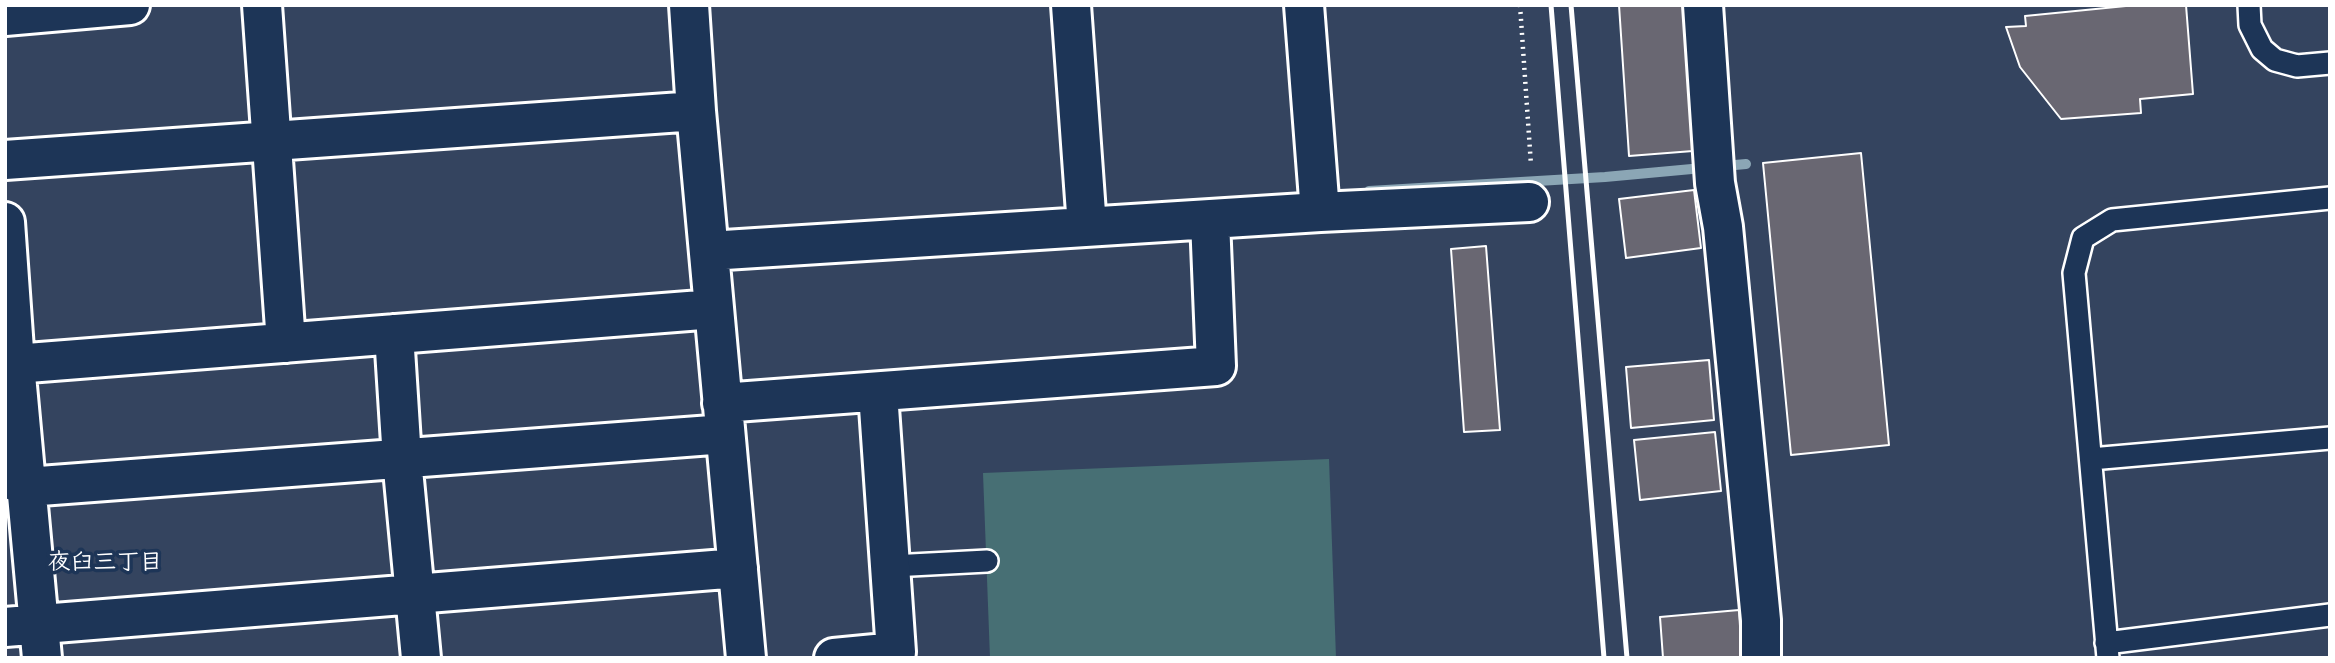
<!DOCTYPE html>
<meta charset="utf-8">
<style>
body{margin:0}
#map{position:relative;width:2335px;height:663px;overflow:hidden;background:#34445f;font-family:Sriracha,sans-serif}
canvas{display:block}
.frame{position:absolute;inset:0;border:7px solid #fff;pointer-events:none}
</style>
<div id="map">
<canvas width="2335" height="663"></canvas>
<div class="frame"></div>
</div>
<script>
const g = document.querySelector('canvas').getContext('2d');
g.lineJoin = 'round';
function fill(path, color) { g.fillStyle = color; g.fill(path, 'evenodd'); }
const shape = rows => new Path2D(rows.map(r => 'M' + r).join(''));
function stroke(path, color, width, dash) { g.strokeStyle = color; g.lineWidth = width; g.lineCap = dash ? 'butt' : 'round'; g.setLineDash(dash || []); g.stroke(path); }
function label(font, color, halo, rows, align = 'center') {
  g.font = font + ' Sriracha,"Klee One",sans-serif'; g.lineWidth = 7; g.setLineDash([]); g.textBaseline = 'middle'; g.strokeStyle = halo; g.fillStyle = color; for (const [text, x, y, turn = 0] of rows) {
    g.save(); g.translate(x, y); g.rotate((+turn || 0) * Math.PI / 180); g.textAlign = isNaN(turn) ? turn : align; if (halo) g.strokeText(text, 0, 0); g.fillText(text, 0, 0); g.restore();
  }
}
const green = shape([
 [1329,459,1336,658,990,658,983,473]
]);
const stream = shape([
 [1369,191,1605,177,1746,164]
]);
const building = shape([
 [1619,5,1683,5,1693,151,1629,156,1619,5],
 [2136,5,2186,5,2193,94,2140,99,2141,113,2061,119,2020,67,2006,27,2026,26,2025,16,2136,5],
 [1861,153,1889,445,1791,455,1763,163,1861,153],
 [1694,190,1701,248,1626,258,1619,199,1694,190],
 [1486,246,1500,430,1464,432,1451,249,1486,246],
 [1709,360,1714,420,1631,428,1626,367,1709,360],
 [1715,432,1721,491,1640,500,1634,440,1715,432],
 [1739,610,1742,658,1663,658,1660,617,1739,610]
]);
const path = shape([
 [1520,5,1531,165]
]);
const service = shape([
 [2249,5,2250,25,2262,49,2275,60,2297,66,2330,63],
 [2091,459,2330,438],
 [892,566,987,561],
 [2106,643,2330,615],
 [2108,658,2074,273,2083,238,2112,220,2330,198]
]);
const minor = shape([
 [262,5,286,343],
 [689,5,696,111,746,658],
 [1071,5,1087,227],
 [1304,5,1320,212],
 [1703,5,1715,183,1723,227,1761,620,1761,658],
 [5,16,130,5],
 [5,160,696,111],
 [5,222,15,364,42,658],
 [709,251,1320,212,1529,202],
 [394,334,402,459,421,658],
 [15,364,714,309],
 [722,403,1216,366,1210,220],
 [5,477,27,487,725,434],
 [5,627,738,568],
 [834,658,896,652,878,393]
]);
const rail = shape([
 [1551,5,1604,658],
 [1571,5,1627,658]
]);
const neighbourhoodNames = [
 ["夜臼三丁目",105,563]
];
fill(green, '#476f74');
stroke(stream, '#8ba6b5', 10);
fill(building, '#696772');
stroke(building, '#fff', 2);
stroke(service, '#fff', 26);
stroke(minor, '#fff', 44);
stroke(path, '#fff', 4.5, [2, 5]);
stroke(service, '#1d3557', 21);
stroke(minor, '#1d3557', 38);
stroke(rail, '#fff', 5);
label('bold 23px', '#fff', '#1d3557', neighbourhoodNames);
</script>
